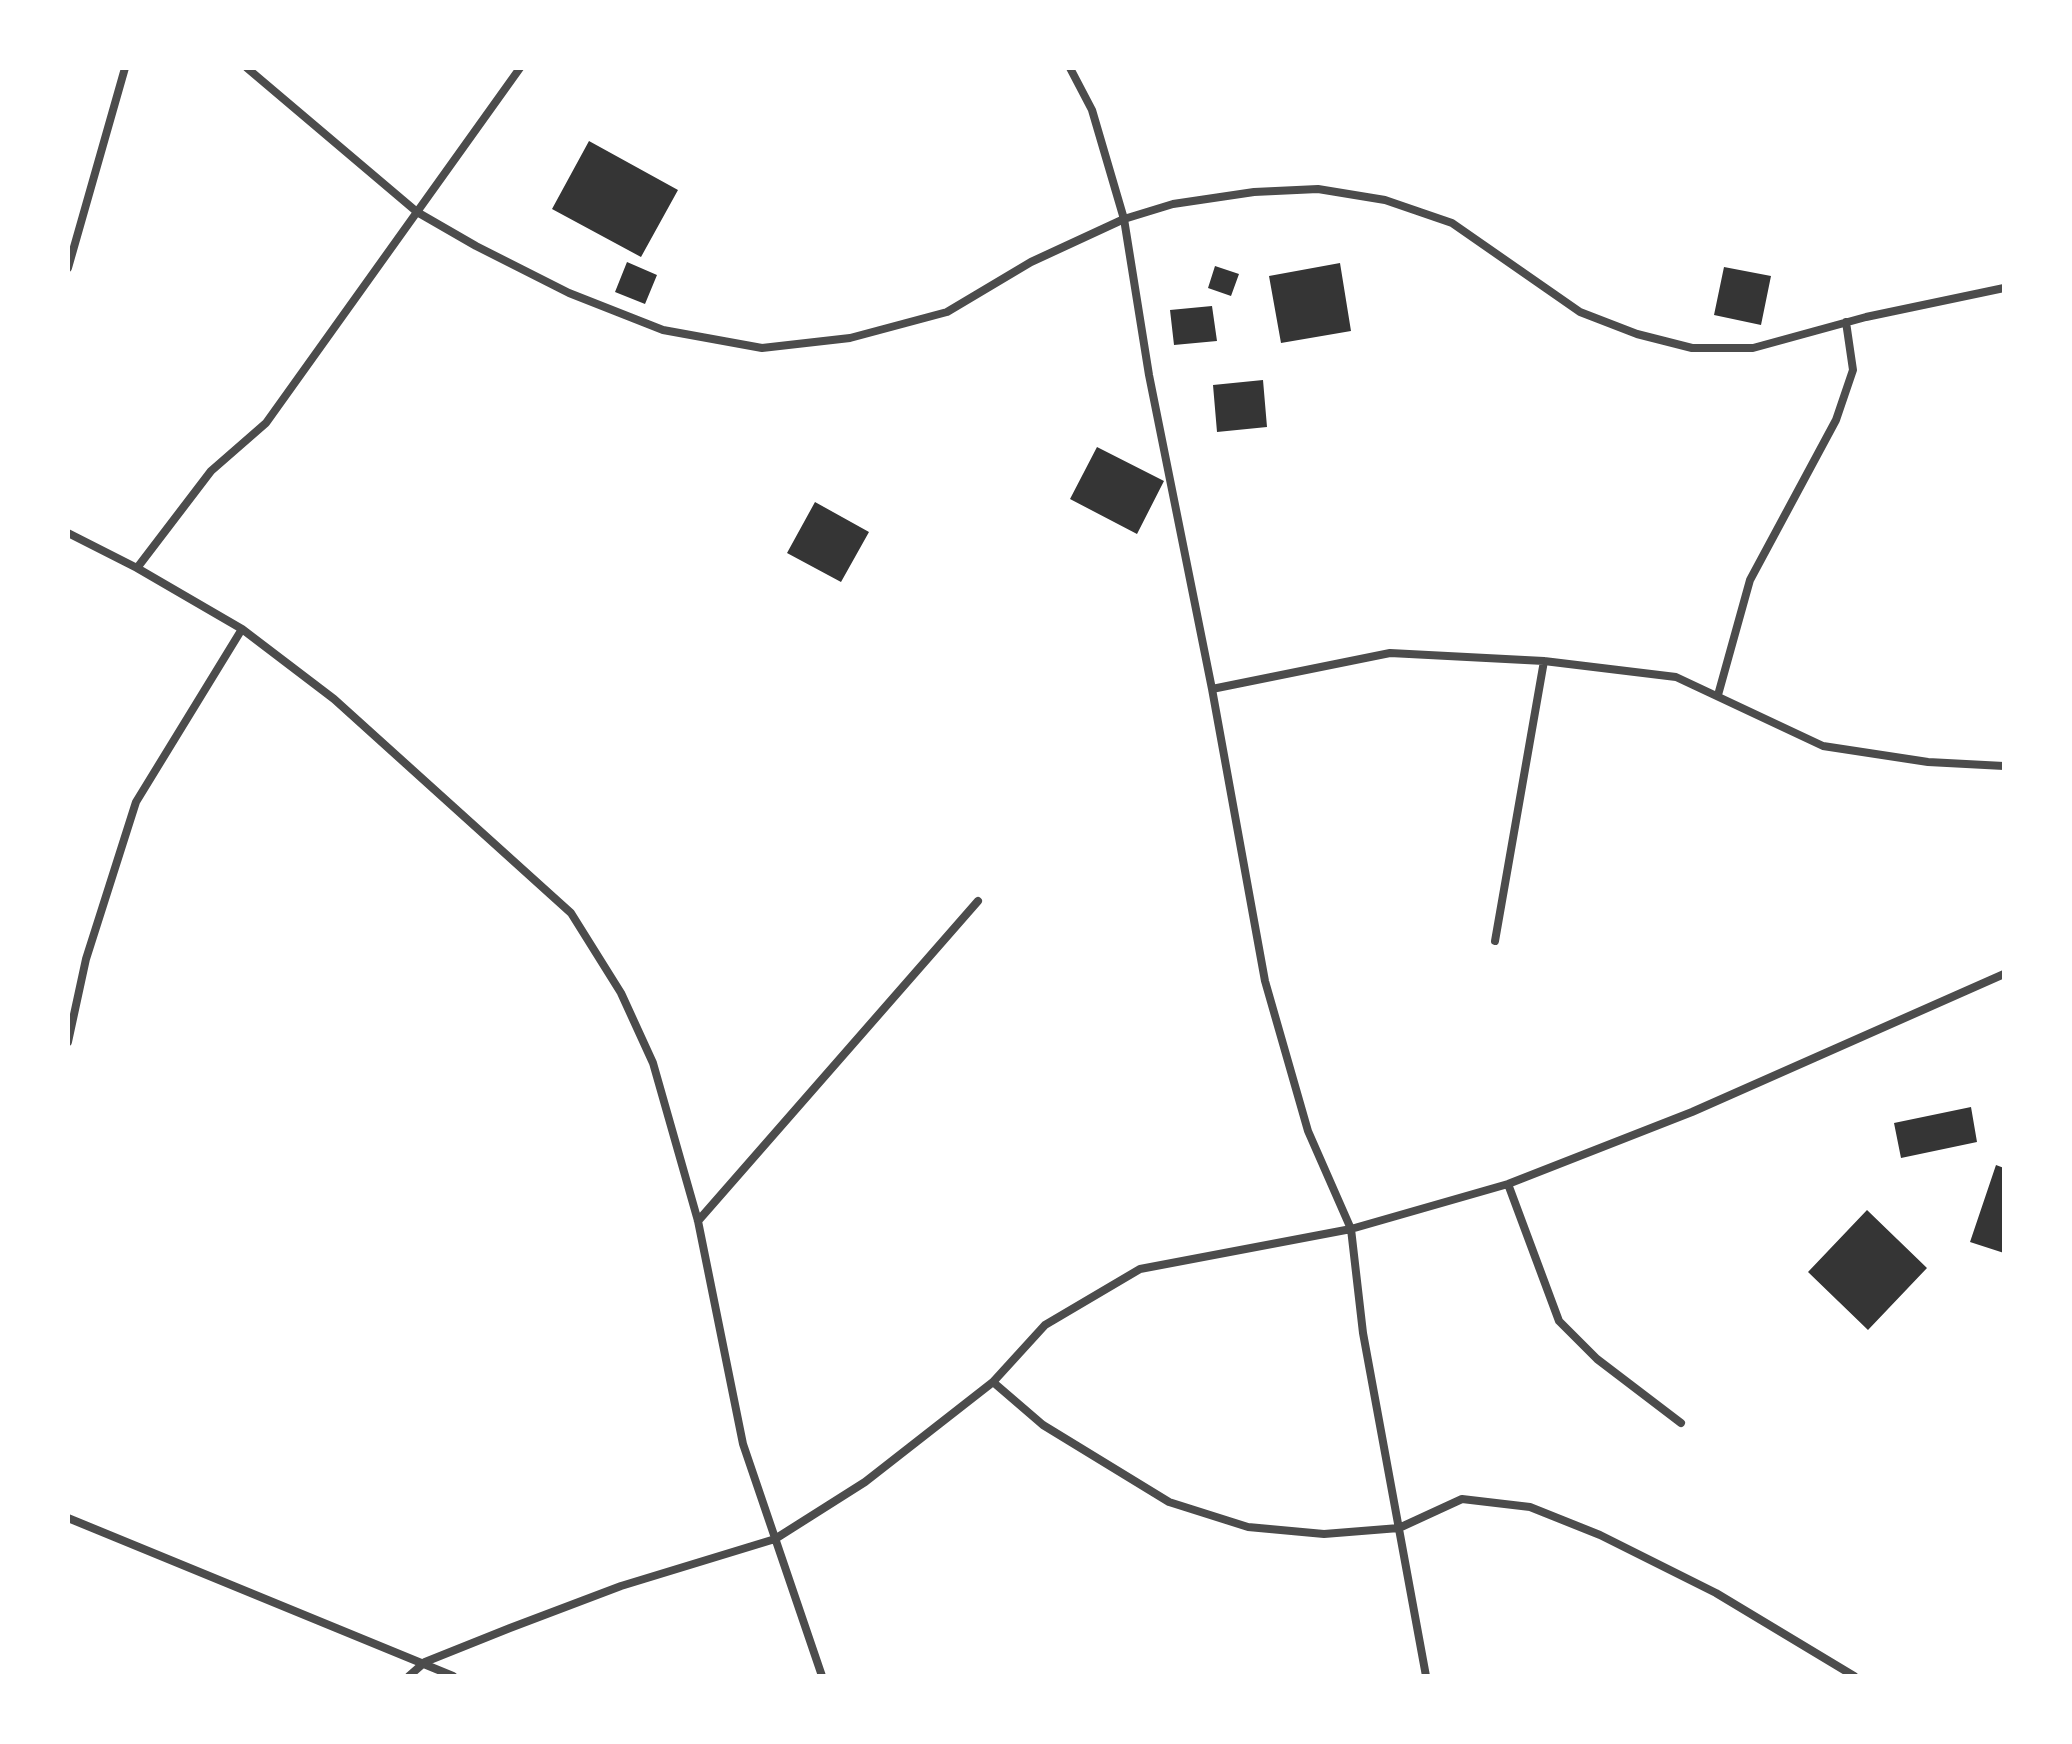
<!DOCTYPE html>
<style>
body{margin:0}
#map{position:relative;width:2072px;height:1744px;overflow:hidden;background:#fff;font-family:Figtree,sans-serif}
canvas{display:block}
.frame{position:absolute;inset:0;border:70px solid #fff;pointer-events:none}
</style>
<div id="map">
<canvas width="2072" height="1744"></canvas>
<div class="frame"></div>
</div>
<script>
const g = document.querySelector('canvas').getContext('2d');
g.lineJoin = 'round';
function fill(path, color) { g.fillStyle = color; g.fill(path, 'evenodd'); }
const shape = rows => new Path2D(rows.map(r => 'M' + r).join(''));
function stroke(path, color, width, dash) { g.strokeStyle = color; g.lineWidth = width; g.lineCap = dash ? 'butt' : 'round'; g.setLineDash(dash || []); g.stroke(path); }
const building = shape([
 [589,141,678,190,641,257,552,209],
 [627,262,657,275,645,304,615,292],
 [1340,263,1351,331,1281,343,1269,276],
 [1215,266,1239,274,1231,296,1208,288],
 [1724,267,1771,276,1761,325,1714,315],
 [1212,306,1217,341,1174,345,1170,310],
 [1263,380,1267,427,1217,432,1213,385],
 [1097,447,1164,481,1137,534,1070,499],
 [815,502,869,532,841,582,787,553],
 [1971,1107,1977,1142,1901,1158,1894,1123],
 [1996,1165,2004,1168,2004,1253,1970,1242],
 [1867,1210,1927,1268,1868,1330,1808,1272]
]);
const minor = shape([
 [247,68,417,212,476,246,569,293,663,330,762,348,850,338,947,312,1031,262,1124,219,1173,204,1254,192,1318,189,1385,200,1452,223,1580,312,1637,334,1692,348,1753,348,1866,317,2004,288],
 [1070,68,1092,110,1124,219,1149,375,1212,689,1265,981,1308,1131,1351,1229,1363,1333,1426,1676],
 [68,268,125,68],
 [68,533,137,568,242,629,334,699,571,913,621,993,653,1063,698,1221,743,1444,822,1676],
 [137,568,211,471,266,423,520,68],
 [1212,689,1390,653,1544,661,1676,677,1823,746,1928,762,2004,766],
 [1718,695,1750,580,1836,420,1853,370,1846,322],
 [1495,941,1544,661],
 [68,1042,86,959,136,802,242,629],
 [1508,1184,1559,1321,1597,1359,1681,1423],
 [698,1221,978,901],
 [993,1382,1043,1425,1169,1502,1248,1527,1324,1534,1399,1528,1462,1499,1530,1507,1600,1535,1716,1593,1854,1676],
 [68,1518,453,1676],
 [409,1676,425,1662,510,1628,621,1586,775,1539,865,1482,993,1382,1045,1325,1140,1269,1351,1229,1508,1184,1692,1112,2004,974]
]);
fill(building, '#353535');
stroke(minor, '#4c4c4c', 8);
</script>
